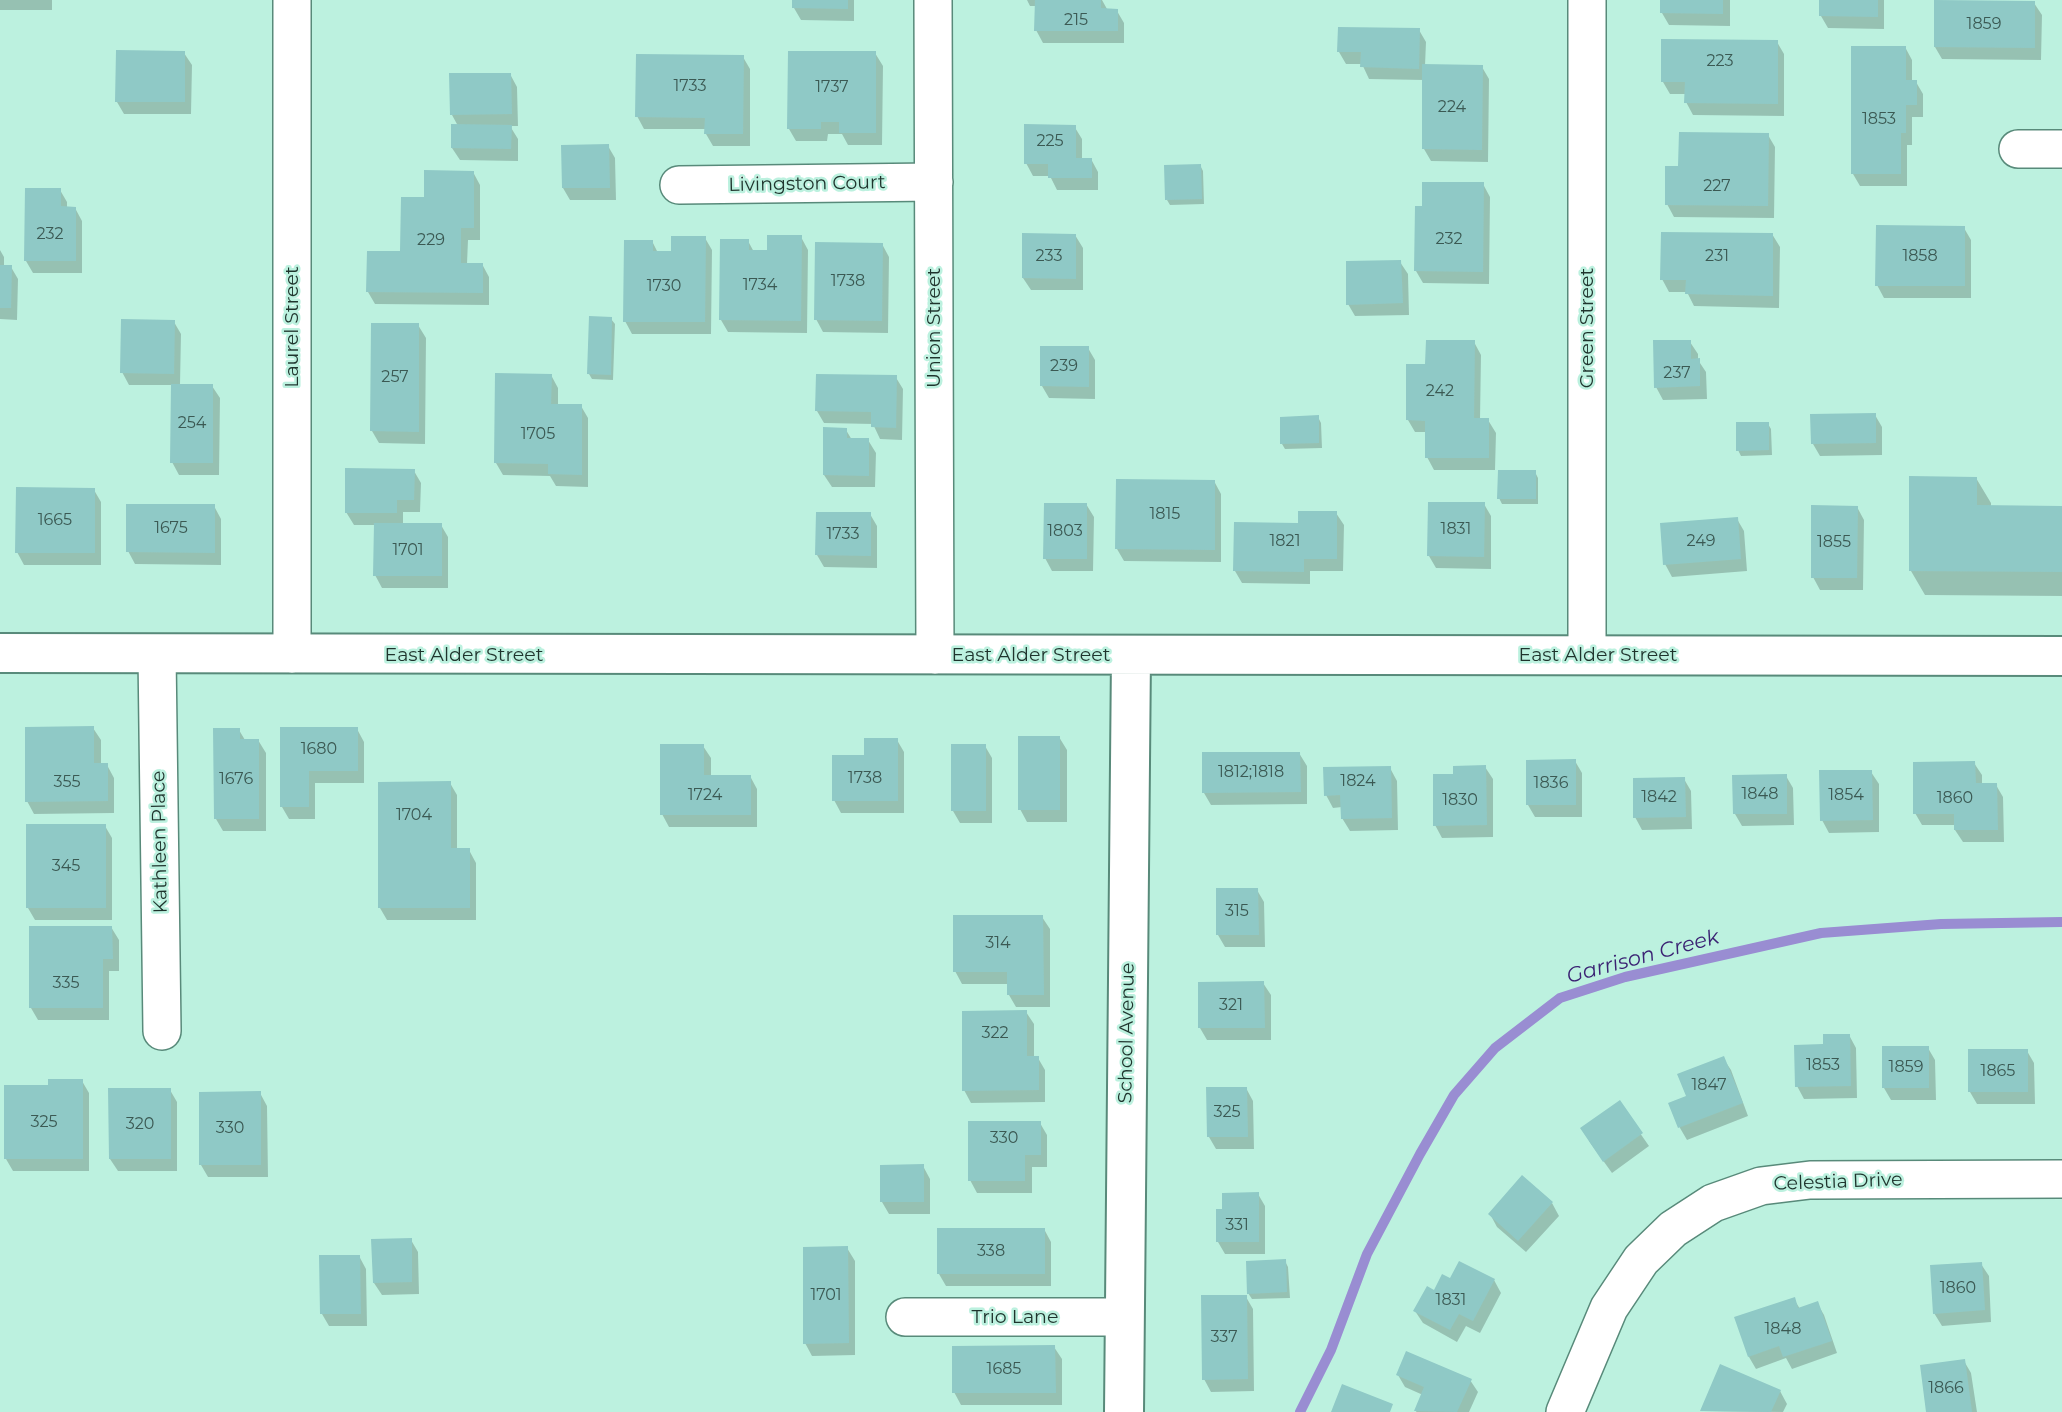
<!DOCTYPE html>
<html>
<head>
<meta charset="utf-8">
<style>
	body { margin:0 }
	canvas { display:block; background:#bcf1df }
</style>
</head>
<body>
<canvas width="2062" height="1412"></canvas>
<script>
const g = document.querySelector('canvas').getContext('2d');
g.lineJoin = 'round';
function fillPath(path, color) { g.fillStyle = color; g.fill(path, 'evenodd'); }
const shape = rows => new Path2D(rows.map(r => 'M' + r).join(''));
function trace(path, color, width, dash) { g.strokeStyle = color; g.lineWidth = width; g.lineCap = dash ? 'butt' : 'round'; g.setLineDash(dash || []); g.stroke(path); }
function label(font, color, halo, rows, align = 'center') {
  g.font = font + ' Montserrat,sans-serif'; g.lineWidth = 5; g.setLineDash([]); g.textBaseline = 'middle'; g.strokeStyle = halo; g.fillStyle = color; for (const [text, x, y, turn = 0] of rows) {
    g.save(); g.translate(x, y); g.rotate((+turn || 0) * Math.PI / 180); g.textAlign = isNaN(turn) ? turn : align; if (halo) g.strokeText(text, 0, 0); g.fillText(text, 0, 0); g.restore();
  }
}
fillPath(shape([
	[0,0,52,0,52,10,0,10],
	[794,0,854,0,854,21,801,20,794,8],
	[1027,0,1102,0,1107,9,1117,11,1124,23,1124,43,1043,43,1036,30,1036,6,1030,6],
	[1662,0,1730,0,1730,26,1669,25,1662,13],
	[1821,0,1884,0,1884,29,1828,28,1821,16],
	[2034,3,2042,15,2041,60,1942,59,1935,47],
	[1419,30,1426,42,1425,66,1482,67,1489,79,1488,162,1431,161,1424,149,1424,80,1369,79,1362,64,1346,64,1339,52],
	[1777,42,1784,54,1784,116,1693,115,1686,102,1686,94,1670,94,1663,82],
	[1905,47,1912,60,1912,82,1916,82,1923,94,1923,117,1912,117,1912,145,1907,145,1907,186,1860,186,1853,174],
	[184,53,192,65,191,114,124,114,117,102],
	[875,53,883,66,882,145,848,145,842,134,828,134,827,141,796,141,789,129],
	[743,57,750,69,750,146,713,146,706,134,706,129,644,129,637,116],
	[510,74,517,87,518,126,510,126,518,139,518,161,460,160,452,148,458,126,452,115],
	[1074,126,1082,139,1082,159,1091,159,1098,172,1098,190,1057,190,1050,176,1033,176,1026,163],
	[1768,135,1775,147,1774,218,1674,217,1667,204,1680,168],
	[608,146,615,158,616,200,570,200,563,188],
	[1200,165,1203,171,1204,204,1170,205,1167,200],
	[473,172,480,185,480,240,468,240,467,264,482,264,489,277,489,305,375,304,368,292,401,253,426,199],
	[1483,184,1490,197,1489,284,1423,283,1416,271,1424,208],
	[60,190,67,202,67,208,75,208,82,221,82,273,33,273,26,261],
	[1964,228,1971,240,1971,298,1884,298,1877,285],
	[1772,234,1780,247,1779,308,1694,306,1687,292,1669,292,1662,279],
	[1075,235,1083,248,1083,290,1031,290,1023,278],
	[801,237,808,250,807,333,728,332,721,320,748,241,754,252,769,252],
	[705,238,712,250,711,334,632,334,625,321,652,241,658,253,673,253],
	[882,244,889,257,888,333,823,332,816,319],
	[0,250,4,257,4,267,11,267,18,279,17,320,0,319],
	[1400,262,1408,274,1409,315,1355,316,1348,304],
	[611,319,615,324,613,380,592,379,589,374],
	[174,322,181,334,180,385,212,386,220,398,219,475,179,475,172,462,172,385,129,385,122,372],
	[418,325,426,338,425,444,379,443,372,431],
	[1474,342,1481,355,1480,420,1488,420,1496,433,1495,470,1434,470,1427,457,1427,432,1415,432,1408,420,1427,366],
	[1690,342,1698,354,1698,360,1706,372,1707,399,1663,400,1656,387],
	[1042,348,1088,348,1095,360,1095,399,1049,398,1042,386],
	[551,375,558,388,558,405,581,406,588,418,588,487,556,486,550,476,503,475,496,463],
	[895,376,903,389,902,440,880,439,873,424,824,423,817,411],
	[1875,415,1882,427,1882,455,1820,456,1813,444],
	[1318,417,1321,423,1322,448,1285,449,1282,444],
	[1768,424,1771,429,1772,455,1741,456,1738,450],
	[846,430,852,440,868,440,876,453,875,487,832,487,824,475],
	[414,471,421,483,420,512,403,512,403,525,441,525,448,537,448,588,382,588,375,575,376,525,354,525,346,512],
	[1535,472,1538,478,1538,504,1502,504,1499,498],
	[1976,478,1991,503,1991,507,2062,508,2062,596,1925,595,1911,571],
	[1214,481,1221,494,1221,562,1124,561,1117,549],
	[94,490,101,502,101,565,24,565,17,552],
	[1086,504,1094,517,1093,571,1052,571,1045,558],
	[1484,504,1491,516,1491,569,1436,568,1429,556],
	[214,506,221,519,221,565,135,564,128,551],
	[1857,507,1864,520,1863,590,1820,590,1813,577],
	[1336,513,1344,525,1343,571,1310,571,1310,584,1242,583,1235,571,1300,524],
	[870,514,877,526,877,568,824,567,817,555],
	[1737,519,1744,531,1747,571,1672,577,1665,564],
	[93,728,101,740,101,765,107,765,114,778,114,813,34,814,27,801],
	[282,729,357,729,364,742,364,783,315,783,315,819,289,819,282,807],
	[239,730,245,740,258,740,266,753,266,831,223,831,216,819],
	[1059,737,1067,750,1067,822,1027,822,1020,809],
	[897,740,904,752,904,813,841,813,834,800,866,757],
	[703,746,711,758,711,777,750,776,757,789,757,827,669,827,662,814],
	[985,746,992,758,992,823,960,823,953,811],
	[1299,753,1307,766,1307,804,1211,805,1204,793,1203,754],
	[1575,761,1582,773,1582,817,1535,817,1528,805],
	[1974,763,1982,775,1982,785,1996,785,2003,797,2004,842,1963,842,1955,830,1955,825,1922,825,1915,813],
	[1485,767,1493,779,1493,837,1442,838,1435,825,1455,776],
	[1390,768,1397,781,1398,830,1350,831,1342,818,1342,807,1333,808,1326,795],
	[1871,772,1879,784,1879,832,1829,833,1822,820],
	[1786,776,1793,788,1794,825,1742,826,1735,814],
	[1684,779,1691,791,1692,829,1642,830,1635,817],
	[380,783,450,783,457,795,457,850,469,850,476,863,476,920,387,920,380,908],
	[28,826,105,826,112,838,112,920,35,920,28,908],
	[1257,890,1264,902,1265,947,1225,947,1218,935],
	[1042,917,1050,929,1050,1007,1016,1007,1009,995,1009,984,962,984,955,971],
	[111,927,119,940,119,971,109,971,109,1020,38,1020,31,1008],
	[1263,983,1271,995,1271,1040,1207,1040,1200,1028],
	[1026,1012,1034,1024,1034,1058,1038,1058,1045,1070,1045,1102,971,1103,964,1090],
	[1849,1035,1856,1048,1857,1098,1804,1099,1797,1086,1825,1046],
	[1928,1048,1935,1060,1936,1100,1891,1100,1884,1088],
	[1970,1051,2027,1051,2034,1063,2035,1104,1977,1104,1970,1092],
	[1723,1058,1731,1070,1748,1116,1687,1140,1680,1128,1671,1104,1688,1097],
	[82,1081,89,1093,89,1171,13,1171,6,1159,49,1087],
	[1246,1088,1253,1101,1254,1149,1216,1149,1209,1137],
	[170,1090,177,1102,177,1171,118,1171,110,1159],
	[260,1093,267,1106,268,1177,208,1177,201,1165],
	[1619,1103,1649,1146,1612,1173,1589,1141],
	[1040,1123,1047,1135,1047,1167,1032,1167,1032,1193,977,1193,970,1180],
	[923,1166,930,1179,930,1214,889,1214,882,1202],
	[1258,1194,1265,1206,1265,1254,1225,1254,1218,1242,1224,1210],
	[1552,1203,1559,1216,1526,1252,1497,1227,1490,1214],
	[1044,1229,1051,1242,1051,1286,946,1286,939,1274],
	[411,1240,418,1252,419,1294,382,1295,374,1283],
	[847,1248,855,1261,855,1355,812,1356,805,1343],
	[359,1256,366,1269,367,1326,329,1326,322,1314],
	[1285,1261,1288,1267,1290,1298,1252,1299,1248,1293],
	[1981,1264,1989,1276,1991,1322,1942,1326,1934,1313],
	[1494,1280,1501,1293,1480,1333,1466,1326,1457,1342,1423,1323,1415,1311,1434,1293,1451,1281],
	[1246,1297,1253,1309,1254,1391,1211,1392,1204,1379],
	[1794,1299,1800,1309,1817,1303,1824,1315,1837,1353,1792,1369,1786,1358,1756,1369,1749,1357,1736,1318],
	[1054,1347,1062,1359,1062,1405,961,1405,954,1392],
	[1964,1361,1971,1373,1977,1412,1928,1412],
	[1398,1375,1470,1380,1478,1392,1469,1412,1416,1412,1423,1395,1405,1387],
	[1780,1391,1787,1404,1783,1412,1702,1411]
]), '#0003');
trace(shape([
	[1300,1412,1331,1350,1367,1254,1420,1154,1454,1095,1495,1048,1560,998,1625,977,1821,933,1941,924,2062,922]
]), '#998dd2', 10);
fillPath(shape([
	[792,0,848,0,848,9,792,8],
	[1035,0,1101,0,1101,8,1118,9,1118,31,1034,31],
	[1660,0,1723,0,1723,14,1660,13],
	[1819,0,1878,0,1878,17,1819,16],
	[1934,0,2035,1,2035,48,1934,47],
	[1338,27,1420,28,1419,69,1360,67,1361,52,1337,52],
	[1661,39,1778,40,1778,104,1684,103,1685,82,1661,82],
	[1851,46,1906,46,1906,80,1917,80,1917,105,1906,105,1906,133,1901,133,1901,174,1851,174],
	[116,50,185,51,185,102,115,102],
	[788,51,876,51,876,133,839,133,839,122,821,122,821,129,787,129],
	[636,54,744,55,743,134,704,134,705,118,635,117],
	[1422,64,1483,65,1482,150,1422,149],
	[449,73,511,73,512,114,450,115],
	[451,124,512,125,511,149,451,148],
	[1024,124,1076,125,1076,158,1092,158,1092,178,1048,178,1048,164,1024,164],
	[1679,132,1769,133,1768,206,1665,205,1665,166,1678,166],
	[609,144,610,188,562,188,561,145],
	[1201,164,1202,199,1165,200,1164,165],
	[424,170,474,171,474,228,461,228,461,263,483,263,483,293,366,292,367,251,400,251,401,197,424,197],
	[1422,182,1484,182,1483,272,1414,271,1415,206,1422,206],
	[25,188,61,188,61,206,76,207,76,261,24,261],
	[1876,225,1965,226,1965,286,1875,286],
	[1661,232,1773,233,1773,296,1685,294,1686,280,1660,280],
	[1022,233,1076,234,1076,279,1022,278],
	[767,235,802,235,801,321,719,320,720,239,749,239,749,250,767,250],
	[671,236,706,236,705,322,623,322,624,240,653,240,653,251,671,251],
	[815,242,883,243,882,321,814,320],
	[1401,260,1403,303,1346,305,1346,261],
	[0,265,12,265,11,308,0,308],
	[589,316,612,317,611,375,587,374],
	[121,319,175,320,174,374,120,373],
	[371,323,419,323,419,432,370,431],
	[1426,340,1475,340,1474,418,1489,418,1489,458,1425,458,1425,421,1406,420,1406,364,1425,364],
	[1653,340,1691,340,1691,359,1700,358,1700,386,1654,388],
	[1040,346,1089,346,1089,387,1040,386],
	[495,373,552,374,551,404,582,404,582,475,548,474,548,464,494,463],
	[816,374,897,375,896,428,871,427,871,412,815,411],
	[171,384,213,384,213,463,170,463],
	[1876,413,1876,443,1811,444,1810,414],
	[1319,415,1319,443,1280,444,1280,417],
	[1736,422,1769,422,1769,450,1736,451],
	[823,427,847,428,847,438,869,438,869,476,823,475],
	[345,468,415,469,414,500,397,500,397,513,345,513],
	[1498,470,1536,470,1536,499,1497,499],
	[1909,476,1977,477,1977,505,2062,506,2062,572,1909,571],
	[1116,479,1215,480,1215,550,1115,549],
	[16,487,95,488,95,553,15,553],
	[1428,502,1485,502,1484,557,1427,556],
	[1044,503,1087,503,1087,559,1043,559],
	[126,504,215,504,215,553,126,552],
	[1811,505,1858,506,1857,578,1811,578],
	[1298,511,1337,511,1337,559,1304,559,1304,572,1233,571,1234,522,1298,523],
	[816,512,871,512,871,556,815,555],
	[1738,517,1741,559,1663,565,1660,523],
	[374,523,442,523,442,576,373,576],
	[94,726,94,763,108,763,108,801,25,802,25,727],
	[280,727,358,727,358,771,309,771,309,807,280,807],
	[213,728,240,728,240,739,259,739,259,819,214,819],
	[1018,736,1060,736,1060,810,1018,810],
	[864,738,898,738,898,801,832,801,832,755,864,755],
	[660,744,704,744,704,775,751,775,751,815,660,815],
	[951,744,986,744,986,811,951,811],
	[1202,752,1300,752,1301,792,1202,793],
	[1576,759,1576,805,1526,805,1526,760],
	[1975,761,1976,783,1997,783,1998,830,1954,830,1954,814,1913,814,1913,762],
	[1486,765,1487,825,1433,826,1433,774,1453,774,1453,766],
	[1391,766,1392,818,1341,819,1340,795,1324,796,1323,767],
	[1819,770,1872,770,1873,820,1820,821],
	[1787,774,1787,814,1733,814,1732,775],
	[1685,777,1686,817,1633,818,1633,778],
	[451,781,451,848,470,848,470,908,378,908,378,782],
	[26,824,106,824,106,908,26,908],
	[1216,888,1258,888,1259,935,1216,935],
	[953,915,1043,915,1044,995,1007,995,1007,972,953,972],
	[29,926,112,926,113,959,103,959,103,1008,29,1008],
	[1264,981,1265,1028,1198,1028,1198,982],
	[1027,1010,1027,1056,1039,1056,1039,1090,962,1091,962,1011],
	[1823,1034,1850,1034,1851,1086,1795,1087,1794,1045,1823,1044],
	[1882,1046,1929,1046,1929,1088,1882,1088],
	[1968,1049,2028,1049,2028,1092,1968,1092],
	[1724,1056,1743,1103,1678,1128,1668,1103,1686,1096,1677,1074],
	[48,1079,83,1079,83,1159,4,1159,4,1085,48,1085],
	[1206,1087,1247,1087,1248,1137,1207,1137],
	[108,1088,171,1088,171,1159,109,1159],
	[261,1091,261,1165,199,1165,199,1092],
	[1620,1100,1643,1133,1603,1162,1580,1128],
	[968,1121,1041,1121,1041,1155,1025,1155,1025,1181,968,1181],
	[924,1164,924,1202,880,1202,880,1165],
	[1522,1175,1553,1202,1518,1241,1488,1214],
	[1259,1192,1259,1242,1216,1242,1216,1209,1222,1209,1222,1193],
	[937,1228,1045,1228,1045,1274,937,1274],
	[412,1238,412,1282,373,1283,371,1239],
	[848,1246,849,1343,803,1344,803,1247],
	[319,1255,360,1255,361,1314,320,1314],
	[1286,1259,1287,1292,1247,1294,1246,1261],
	[1459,1261,1495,1279,1473,1321,1459,1314,1450,1330,1413,1311,1427,1286,1434,1290,1442,1274,1450,1278],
	[1982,1262,1985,1310,1933,1314,1930,1265],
	[1201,1295,1247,1295,1248,1379,1202,1380],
	[1795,1297,1798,1308,1818,1301,1832,1341,1783,1357,1779,1346,1748,1357,1734,1317],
	[1055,1345,1056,1393,952,1393,952,1346],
	[1406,1351,1472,1379,1457,1412,1414,1411,1424,1387,1396,1375],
	[1965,1359,1972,1412,1926,1412,1920,1365],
	[1720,1364,1781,1390,1771,1412,1700,1411],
	[1342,1384,1393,1404,1390,1412,1331,1412]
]), '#8fc9c6');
const minor = shape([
	[933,0,935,655],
	[1587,0,1587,655],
	[2018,149,2062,149],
	[679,185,934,182],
	[157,654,162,1031],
	[292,654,292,0],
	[905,1317,1124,1317],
	[1565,1412,1609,1308,1641,1260,1673,1229,1713,1203,1761,1186,1810,1180,2062,1179]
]);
const secondary = shape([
	[0,653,2062,656],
	[1124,1412,1131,655]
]);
trace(minor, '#588a7a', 40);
trace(secondary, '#588a7a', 42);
trace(minor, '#fff', 37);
trace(secondary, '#fff', 38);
label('16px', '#3b5953', null, [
	["215",1076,20],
	["1859",1984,24],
	["223",1720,61],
	["1733",690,86],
	["1737",832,87],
	["224",1452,107],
	["1853",1879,119],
	["225",1050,141],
	["227",1717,186],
	["232",50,234],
	["232",1449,239],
	["229",431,240],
	["233",1049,256],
	["231",1717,256],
	["1858",1920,256],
	["1738",848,281],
	["1734",760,285],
	["1730",664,286],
	["239",1064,366],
	["237",1677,373],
	["257",395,377],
	["242",1440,391],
	["254",192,423],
	["1705",538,434],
	["1815",1165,514],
	["1665",55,520],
	["1675",171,528],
	["1831",1456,529],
	["1803",1065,531],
	["1733",843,534],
	["1821",1285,541],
	["249",1701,541],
	["1855",1834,542],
	["1701",408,550],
	["1680",319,749],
	["1812;1818",1251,772],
	["1738",865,778],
	["1676",236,779],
	["1824",1358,781],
	["355",67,782],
	["1836",1551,783],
	["1848",1760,794],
	["1724",705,795],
	["1854",1846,795],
	["1842",1659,797],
	["1860",1955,798],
	["1830",1460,800],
	["1704",414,815],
	["345",66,866],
	["315",1237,911],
	["314",998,943],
	["335",66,983],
	["321",1231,1005],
	["322",995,1033],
	["1853",1823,1065],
	["1859",1906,1067],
	["1865",1998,1071],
	["1847",1709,1085],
	["325",1227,1112],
	["325",44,1122],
	["320",140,1124],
	["330",230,1128],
	["330",1004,1138],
	["331",1237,1225],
	["338",991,1251],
	["1860",1958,1288],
	["1701",826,1295],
	["1831",1451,1300],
	["1848",1783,1329],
	["337",1224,1337],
	["1685",1004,1369],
	["1866",1946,1388]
]);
label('19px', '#1f342d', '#bcf1df', [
	["Livingston Court",807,184,-1],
	["Laurel Street",292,327,-90],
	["Union Street",934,328,-90],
	["Green Street",1587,328,-90],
	["East Alder Street",464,655],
	["East Alder Street",1031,655],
	["East Alder Street",1598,655],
	["Kathleen Place",160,842,-91],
	["School Avenue",1127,1033,-89],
	["Celestia Drive",1838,1182,-2],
	["Trio Lane",1015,1317]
]);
label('italic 21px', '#3b2273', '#bcf1df', [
	["Garrison Creek",1643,957,-15]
]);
</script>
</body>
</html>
